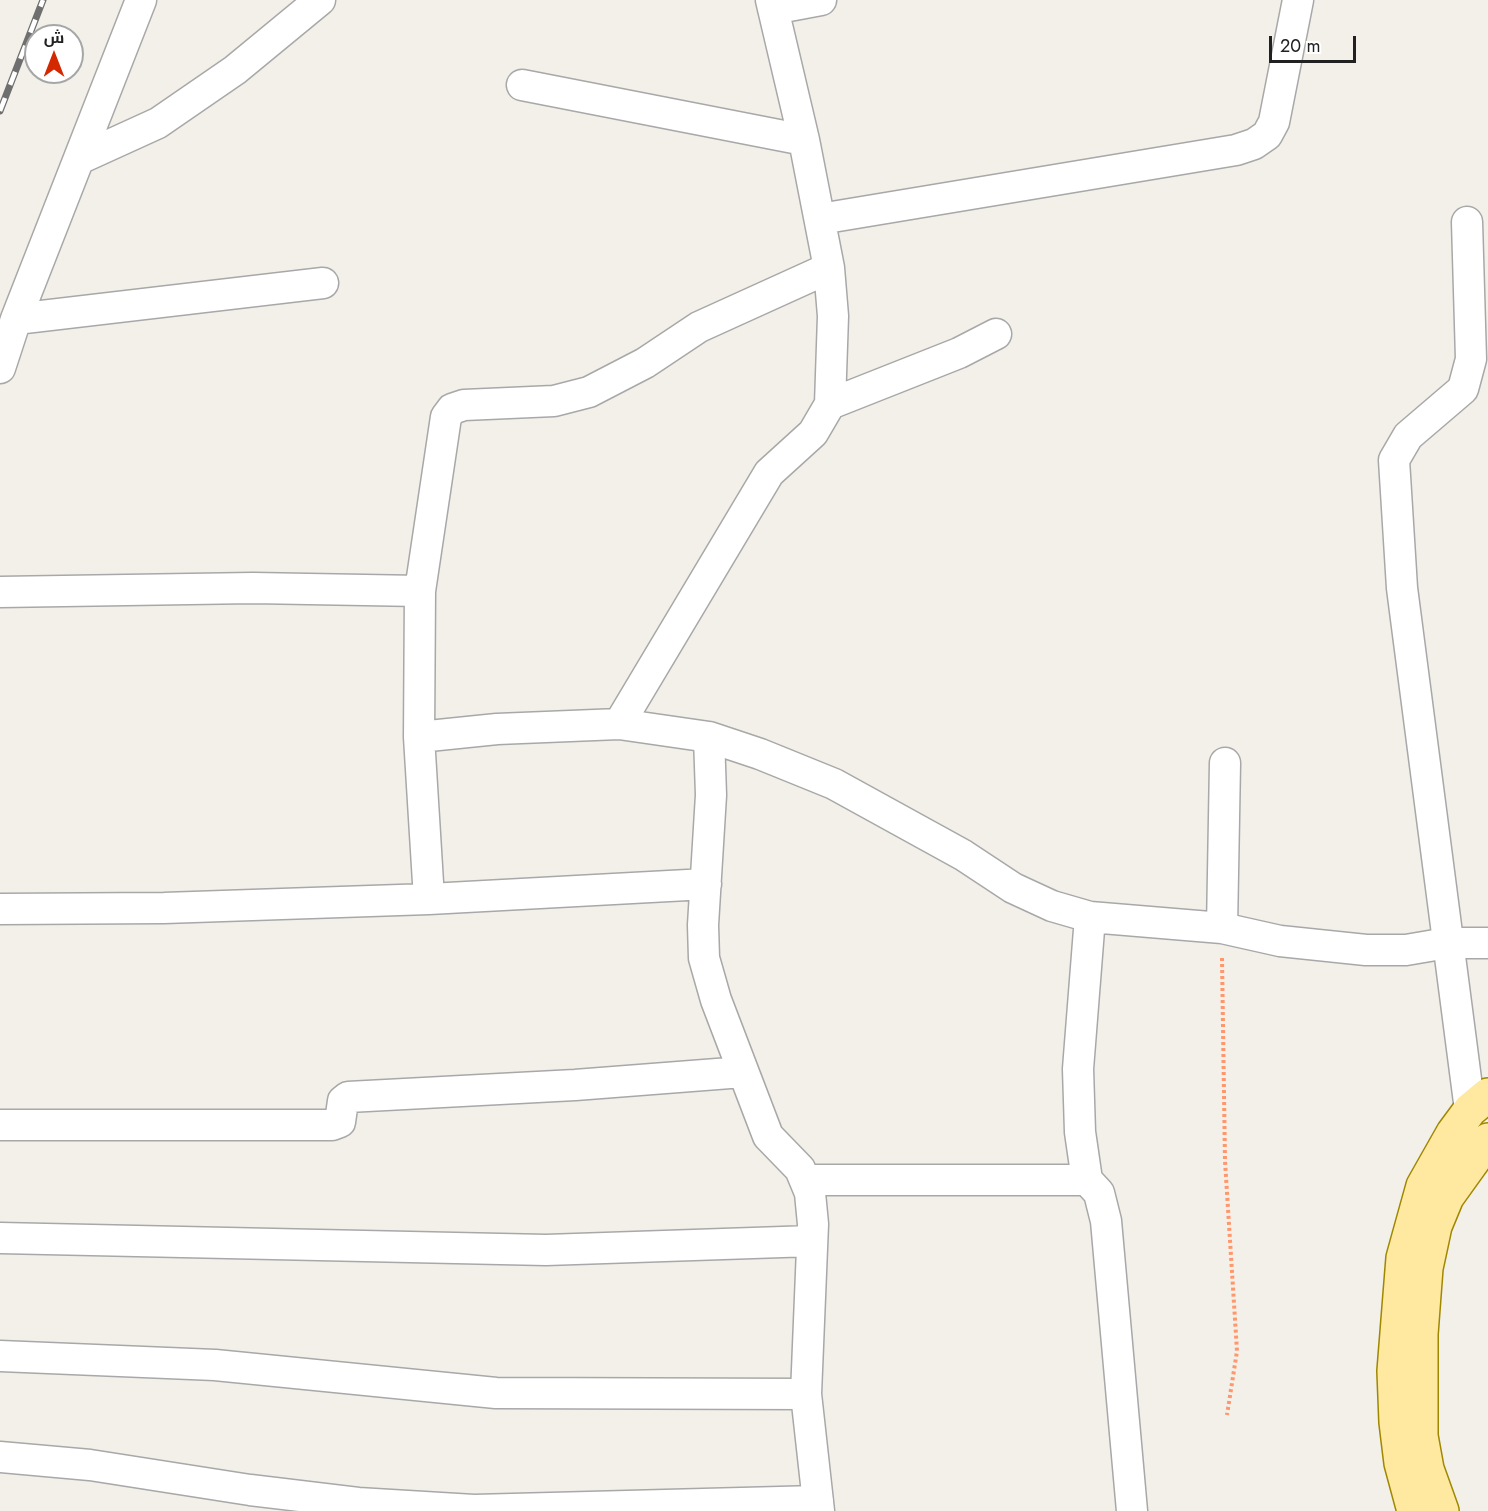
<!DOCTYPE html>
<html>
<head>
<meta charset="utf-8">
<style>
	body { margin:0 }
	#map { position:relative; width:1488px; height:1511px; overflow:hidden; background:#f2f0e8; font-family:Jost,Cairo,sans-serif }
	canvas { display:block }
	.north { position:absolute; left:24px; top:24px; width:60px; height:60px; box-sizing:border-box; background:#fff; border:2px solid #a6a6a6; border-radius:50%; rotate:0deg; font-size:16px; font-weight:700; line-height:24px; text-align:center; color:#212121 }
	.north::after { content:''; display:block; margin:auto; width:21px; height:27px; background:#d32800; clip-path:polygon(50% 0,100% 100%,50% 72%,0 100%) }
	.scale { position:absolute; left:1269px; top:36px; width:87px; height:27px; box-sizing:border-box; border:3px solid #212121; border-top:0; padding-left:8px; font-size:18px; line-height:21px; white-space:nowrap; color:#212121; -webkit-text-stroke:4px #fff; paint-order:stroke }
</style>
</head>
<body>
<div id="map">
<canvas width="1488" height="1511"></canvas>
<div class="north">ش</div>
<div class="scale">20 m</div>
</div>
<script>
const g = document.querySelector('canvas').getContext('2d');
g.lineJoin = 'round';
const shape = rows => new Path2D(rows.map(r => 'M' + r).join(''));
function trace(path, color, width, dash) { g.strokeStyle = color; g.lineWidth = width; g.lineCap = dash ? 'butt' : 'round'; g.setLineDash(dash || []); g.stroke(path); }
const minor = shape([
	[773,9,821,0],
	[522,85,804,140],
	[79,159,158,123,235,70,320,0],
	[820,219,1236,150,1254,144,1267,135,1274,122,1298,0],
	[1467,222,1471,359,1463,389,1408,436,1394,460,1402,588,1470,1110],
	[16,319,323,283],
	[0,368,16,319,141,0],
	[830,404,959,353,996,334],
	[0,592,253,588,420,591],
	[619,724,769,473,813,433,830,404,833,316,829,268,804,140,771,0],
	[419,737,497,729,619,724,709,737,760,754,834,784,963,855,1013,888,1052,906,1090,917,1222,928,1280,941,1366,950,1406,950,1447,943,1488,943],
	[709,737,711,795,703,925,704,958,716,1000,768,1136,800,1169,810,1193,813,1224,806,1394,819,1511],
	[429,899,419,737,420,591,446,417,452,409,464,405,554,401,589,392,645,363,699,327,829,268],
	[0,909,164,908,429,899,706,884],
	[1090,917,1078,1069,1080,1132,1087,1180,1099,1193,1106,1221,1132,1511],
	[1222,928,1225,763],
	[0,1125,332,1125,340,1122,343,1101,348,1097,575,1085,743,1072],
	[807,1180,1087,1180],
	[0,1238,546,1250,812,1241],
	[0,1356,215,1365,496,1393,806,1394],
	[0,1457,90,1465,250,1490,358,1503,474,1510,818,1501]
]);
const primary = shape([
	[1414,1511,1401,1463,1396,1422,1394,1371,1403,1258,1423,1186,1453,1133,1470,1110,1488,1095],
	[1442,1511,1427,1469,1421,1436,1421,1334,1426,1268,1435,1226,1447,1197,1488,1140]
]);
trace(minor, '#a8a8a8', 33);
trace(primary, '#9f8800', 36);
trace(shape([
	[1222,958,1225,1161,1237,1351,1227,1415]
]), '#ff966c', 4, [3, 3]);
trace(minor, '#fff', 30);
trace(primary, '#ffe8a0', 33);
const rail = shape([
	[0,111,43,0]
]);
trace(rail, '#6f6f6f', 7);
trace(rail, '#fff', 4.5, [14]);
</script>
</body>
</html>
